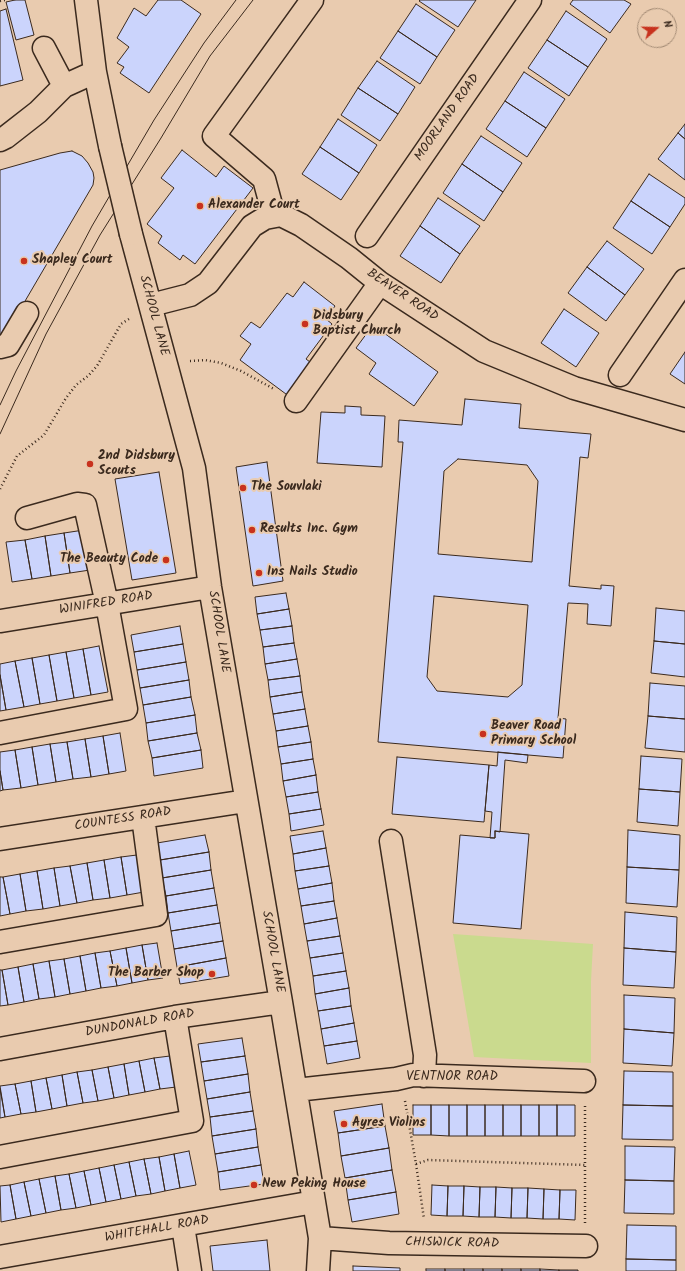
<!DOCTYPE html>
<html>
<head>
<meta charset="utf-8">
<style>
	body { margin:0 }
	#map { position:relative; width:685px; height:1271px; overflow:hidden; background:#e9cbaf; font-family:Kalam,sans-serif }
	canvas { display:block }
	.north { position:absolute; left:637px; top:8px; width:40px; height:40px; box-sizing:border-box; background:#e9cbaf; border:1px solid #a38b75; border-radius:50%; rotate:70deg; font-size:11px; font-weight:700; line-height:16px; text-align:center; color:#3b2a1e }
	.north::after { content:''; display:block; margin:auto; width:14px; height:18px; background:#c8321e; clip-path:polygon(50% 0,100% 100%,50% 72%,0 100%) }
</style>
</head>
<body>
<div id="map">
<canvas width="685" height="1271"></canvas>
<div class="north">N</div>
</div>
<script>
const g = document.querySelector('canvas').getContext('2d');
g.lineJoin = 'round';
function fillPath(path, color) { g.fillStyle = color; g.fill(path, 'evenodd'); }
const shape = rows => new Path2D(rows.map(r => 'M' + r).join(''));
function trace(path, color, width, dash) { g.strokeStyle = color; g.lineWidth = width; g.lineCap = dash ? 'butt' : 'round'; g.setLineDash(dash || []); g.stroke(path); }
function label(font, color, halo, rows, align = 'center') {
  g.font = font + ' Kalam,sans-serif'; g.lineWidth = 4; g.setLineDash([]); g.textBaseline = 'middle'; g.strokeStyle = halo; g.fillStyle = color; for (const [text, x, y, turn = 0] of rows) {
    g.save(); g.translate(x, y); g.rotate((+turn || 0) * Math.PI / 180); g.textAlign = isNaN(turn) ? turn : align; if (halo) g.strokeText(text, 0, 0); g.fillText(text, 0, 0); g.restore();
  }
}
fillPath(shape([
	[453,934,593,944,591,981,591,1063,474,1057]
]), '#cada8e');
const building = shape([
	[15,0,25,0,34,35,16,40,6,2,15,0],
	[158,0,181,0,201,14,149,93,120,73,124,67,117,63,129,47,117,38,134,8,146,16,158,0],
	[420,0,476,0,458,27,419,1,420,0],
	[573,0,624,0,631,4,610,33,570,4,573,0],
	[416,4,455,30,437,57,398,31,416,4],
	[6,9,23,80,0,86,0,11,6,9],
	[566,11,607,39,588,67,547,40,566,11],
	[398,31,437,57,420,84,380,58,398,31],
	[547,40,588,67,569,96,528,68,547,40],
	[377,61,415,87,398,114,358,88,377,61],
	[524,72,565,99,546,128,505,101,524,72],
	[358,88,398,114,380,141,341,115,358,88],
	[505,101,546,128,527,157,486,129,505,101],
	[338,119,377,145,359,173,320,147,338,119],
	[685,124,685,139,678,133,685,124],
	[678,133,685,139,685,180,658,159,678,133],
	[481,136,522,163,503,192,462,164,481,136],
	[320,147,359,173,341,200,302,174,320,147],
	[182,150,216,177,224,166,253,188,195,264,183,255,180,260,158,243,162,236,147,224,174,188,161,178,182,150],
	[72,151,82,156,88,163,93,172,94,178,93,185,4,337,0,339,0,170,60,153,72,151],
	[462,164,503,192,484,221,443,193,462,164],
	[649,174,685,198,685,204,670,227,631,201,649,174],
	[438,198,480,226,460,254,420,226,438,198],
	[631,201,670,227,652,254,613,228,631,201],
	[420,226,460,254,441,283,400,256,420,226],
	[607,241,644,269,625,295,587,267,607,241],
	[587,267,625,295,606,321,568,293,587,267],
	[304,282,335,306,326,319,332,324,306,359,314,365,290,397,240,360,251,344,240,336,251,322,260,328,287,293,293,297,304,282],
	[564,309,599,333,576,367,541,343,564,309],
	[373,325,438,372,414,406,369,374,376,363,356,348,373,325],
	[685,352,685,384,670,374,685,352],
	[465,399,521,404,519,428,591,434,588,458,580,457,569,586,601,589,601,585,614,586,611,626,587,624,588,604,568,603,558,718,566,719,563,758,378,742,403,442,398,442,399,420,462,425,465,399],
	[458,459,527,465,538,481,532,562,438,554,444,471,458,459],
	[434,596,528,605,522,685,508,697,437,691,427,677,434,596],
	[345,406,361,407,361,415,385,416,382,467,317,463,321,412,345,413,345,406],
	[267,462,283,581,253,586,236,467,267,462],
	[159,472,176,573,132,580,115,479,159,472],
	[84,530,90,570,70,573,64,533,84,530],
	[64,533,70,573,51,576,45,536,64,533],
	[45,536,51,576,32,579,25,540,45,536],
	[25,540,32,579,12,582,6,542,25,540],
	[286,593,289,609,257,614,255,597,286,593],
	[656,608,685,611,685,644,654,641,656,608],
	[289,609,292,626,260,630,257,614,289,609],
	[180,626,183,644,134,652,131,635,180,626],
	[292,626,294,643,263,647,260,630,292,626],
	[654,641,685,644,685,677,651,673,654,641],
	[294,643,297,659,265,664,263,647,294,643],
	[183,644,186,662,137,670,134,652,183,644],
	[99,646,108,692,91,695,83,649,99,646],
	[83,649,91,695,74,698,66,652,83,649],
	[66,652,74,698,57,701,49,655,66,652],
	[49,655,57,701,40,704,32,658,49,655],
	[32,658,40,704,24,707,15,661,32,658],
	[297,659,300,676,268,680,265,664,297,659],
	[15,661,24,707,6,710,0,675,0,664,15,661],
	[186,662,189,680,140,688,137,670,186,662],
	[0,675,6,710,0,711,0,675],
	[300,676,302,692,270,697,268,680,300,676],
	[189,680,191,697,143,705,140,688,189,680],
	[650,683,685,686,685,719,648,716,650,683],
	[302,692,305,709,273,714,270,697,302,692],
	[191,697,195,715,146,723,143,705,191,697],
	[305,709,308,726,276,731,273,714,305,709],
	[195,715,197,733,148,741,146,723,195,715],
	[648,716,685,719,685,752,645,748,648,716],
	[308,726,311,742,278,747,276,731,308,726],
	[120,733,126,771,109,774,103,736,120,733],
	[197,733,201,750,152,758,148,741,197,733],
	[103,736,109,774,91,777,85,739,103,736],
	[85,739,91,777,73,779,67,742,85,739],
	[67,742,73,779,56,782,50,744,67,742],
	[311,742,313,759,281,764,278,747,311,742],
	[50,744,56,782,38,785,32,747,50,744],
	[32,747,38,785,21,788,15,750,32,747],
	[15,750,21,788,3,790,0,771,0,752,15,750],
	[201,750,203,768,154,776,152,758,201,750],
	[498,752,528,755,527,763,505,760,500,832,495,831,495,838,490,838,492,812,485,811,489,765,497,766,498,752],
	[641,756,682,759,680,792,639,789,641,756],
	[397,757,489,765,484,822,392,814,397,757],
	[313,759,316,775,283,781,281,764,313,759],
	[0,771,3,790,0,791,0,771],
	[316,775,318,792,286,797,283,781,316,775],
	[639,789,680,792,678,826,637,822,639,789],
	[318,792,321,809,289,814,286,797,318,792],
	[321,809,324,825,291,831,289,814,321,809],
	[628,830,680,835,679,870,627,867,628,830],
	[323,831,326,848,293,854,290,836,323,831],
	[495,831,529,834,521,929,453,923,460,835,495,838,495,831],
	[205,835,209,852,160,860,157,843,205,835],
	[326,848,329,866,295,871,293,854,326,848],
	[209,852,211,870,162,878,160,860,209,852],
	[137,855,144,892,127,895,121,857,137,855],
	[121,857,127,895,110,898,104,860,121,857],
	[104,860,110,898,93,900,87,863,104,860],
	[87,863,93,900,77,903,70,866,87,863],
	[70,866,77,903,60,906,54,868,70,866],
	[329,866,332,883,298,889,295,871,329,866],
	[627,867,679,870,677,907,626,903,627,867],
	[54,868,60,906,43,909,37,871,54,868],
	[211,870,214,888,166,896,162,878,211,870],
	[37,871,43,909,26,911,20,874,37,871],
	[20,874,26,911,10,914,3,877,20,874],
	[0,877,3,877,10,914,0,916,0,877],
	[332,883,334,901,301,906,298,889,332,883],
	[214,888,217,905,168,913,166,896,214,888],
	[334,901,337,918,304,924,301,906,334,901],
	[217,905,220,923,171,931,168,913,217,905],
	[625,912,677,917,676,952,624,948,625,912],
	[337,918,340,936,307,941,304,924,337,918],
	[220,923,223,941,174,949,171,931,220,923],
	[340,936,343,953,310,958,307,941,340,936],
	[223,941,226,958,177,967,174,949,223,941],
	[157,943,163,978,148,980,142,945,157,943],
	[142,945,148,980,132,983,126,948,142,945],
	[126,948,132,983,117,986,110,951,126,948],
	[624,948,676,952,674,988,623,985,624,948],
	[110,951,117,986,101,988,95,953,110,951],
	[95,953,101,988,86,991,80,956,95,953],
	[343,953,346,971,313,976,310,958,343,953],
	[80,956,86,991,70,994,64,959,80,956],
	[226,958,229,976,180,984,177,967,226,958],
	[64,959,70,994,55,997,49,961,64,959],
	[49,961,55,997,39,999,33,964,49,961],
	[33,964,39,999,24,1002,18,967,33,964],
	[18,967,24,1002,8,1005,2,970,18,967],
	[0,970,2,970,8,1005,0,1006,0,970],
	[346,971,349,988,315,994,313,976,346,971],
	[349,988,351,1006,318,1011,315,994,349,988],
	[624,995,675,998,674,1033,624,1029,624,995],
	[351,1006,354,1023,321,1029,318,1011,351,1006],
	[354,1023,357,1041,324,1046,321,1029,354,1023],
	[624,1029,674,1033,672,1066,623,1063,624,1029],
	[242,1038,245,1056,201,1062,198,1044,242,1038],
	[357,1041,360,1058,327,1064,324,1046,357,1041],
	[170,1056,176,1087,160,1089,154,1058,170,1056],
	[245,1056,248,1074,204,1081,201,1062,245,1056],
	[154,1058,160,1089,145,1092,139,1061,154,1058],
	[139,1061,145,1092,129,1095,124,1064,139,1061],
	[124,1064,129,1095,114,1098,108,1067,124,1064],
	[108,1067,114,1098,98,1101,92,1070,108,1067],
	[92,1070,98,1101,83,1103,77,1072,92,1070],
	[624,1071,673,1072,673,1106,623,1105,624,1071],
	[77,1072,83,1103,67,1106,62,1075,77,1072],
	[248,1074,250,1092,207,1099,204,1081,248,1074],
	[62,1075,67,1106,52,1109,46,1078,62,1075],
	[46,1078,52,1109,36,1112,31,1081,46,1078],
	[31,1081,36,1112,21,1114,15,1084,31,1081],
	[15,1084,21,1114,5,1117,0,1086,15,1084],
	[0,1089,5,1117,0,1118,0,1089],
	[250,1092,253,1111,210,1117,207,1099,250,1092],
	[382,1104,385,1126,338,1133,334,1111,382,1104],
	[413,1105,431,1105,431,1135,413,1135,413,1105],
	[431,1105,449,1105,449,1136,431,1135,431,1105],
	[449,1105,467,1105,467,1136,449,1136,449,1105],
	[467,1105,485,1105,485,1136,467,1136,467,1105],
	[485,1105,503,1105,503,1136,485,1136,485,1105],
	[503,1105,521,1105,521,1136,503,1136,503,1105],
	[521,1105,539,1105,539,1136,521,1136,521,1105],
	[539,1105,557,1105,557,1136,539,1136,539,1105],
	[557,1105,575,1105,575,1136,557,1136,557,1105],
	[623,1105,673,1106,673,1140,622,1139,623,1105],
	[253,1111,256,1129,212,1136,210,1117,253,1111],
	[385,1126,389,1148,341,1156,338,1133,385,1126],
	[256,1129,258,1147,215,1154,212,1136,256,1129],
	[625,1146,675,1147,674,1181,625,1180,625,1146],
	[258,1147,261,1165,218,1172,215,1154,258,1147],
	[389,1148,392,1170,345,1178,341,1156,389,1148],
	[189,1151,196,1185,180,1188,174,1154,189,1151],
	[174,1154,180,1188,165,1191,159,1157,174,1154],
	[159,1157,165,1191,151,1194,144,1159,159,1157],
	[144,1159,151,1194,136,1196,129,1162,144,1159],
	[129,1162,136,1196,121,1199,114,1165,129,1162],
	[114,1165,121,1199,106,1202,99,1168,114,1165],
	[261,1165,264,1184,220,1190,218,1172,261,1165],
	[99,1168,106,1202,91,1205,84,1171,99,1168],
	[392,1170,396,1192,348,1200,345,1178,392,1170],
	[84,1171,91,1205,76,1208,69,1174,84,1171],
	[69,1174,76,1208,61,1210,55,1176,69,1174],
	[55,1176,61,1210,46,1213,39,1179,55,1176],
	[39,1179,46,1213,31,1216,24,1182,39,1179],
	[625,1180,674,1181,674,1214,624,1213,625,1180],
	[24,1182,31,1216,16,1219,10,1185,24,1182],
	[10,1185,16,1219,1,1222,0,1186,10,1185],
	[432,1185,448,1186,447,1216,431,1215,432,1185],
	[448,1186,464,1186,463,1216,447,1216,448,1186],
	[464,1186,480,1187,479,1217,463,1216,464,1186],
	[480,1187,496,1187,495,1217,479,1217,480,1187],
	[496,1187,512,1188,511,1218,495,1217,496,1187],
	[512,1188,528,1188,527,1218,511,1218,512,1188],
	[528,1188,544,1189,543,1219,527,1218,528,1188],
	[544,1189,560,1190,559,1219,543,1219,544,1189],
	[560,1190,576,1190,575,1220,559,1219,560,1190],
	[396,1192,399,1214,352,1222,348,1200,396,1192],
	[627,1225,676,1226,676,1260,626,1259,627,1225],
	[267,1240,270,1271,213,1271,210,1246,267,1240],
	[626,1259,676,1260,676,1271,626,1271,626,1259],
	[353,1266,400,1268,400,1271,353,1271,353,1266],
	[426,1269,445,1269,445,1271,426,1271,426,1269],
	[445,1269,464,1269,464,1271,445,1271,445,1269],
	[464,1269,483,1269,483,1271,464,1271,464,1269],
	[483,1269,502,1269,502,1271,483,1271,483,1269],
	[502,1269,521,1269,521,1271,502,1271,502,1269],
	[521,1269,540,1269,540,1271,521,1271,521,1269],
	[540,1269,559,1270,559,1271,540,1271,540,1269],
	[559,1270,578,1270,578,1271,559,1271,559,1270]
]);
fillPath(building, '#cbd4fc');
trace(building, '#3b2a1e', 1);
const minor = shape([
	[86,0,95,72,110,146],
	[44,48,64,86],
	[0,140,6,137,38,112,64,86,95,72],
	[274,216,264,179,214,136,312,0],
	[131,234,194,468,210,587,281,1002,320,1238,318,1271],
	[367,236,530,0],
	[151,305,190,295,208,283,252,226,265,218,281,215,301,225,349,258,380,283,484,351,574,388,685,420],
	[0,347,8,345,27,313],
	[620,375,685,280],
	[296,401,380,283],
	[1,621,210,587],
	[0,733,126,709,107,604,85,505,77,504,27,518],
	[0,839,246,801],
	[391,841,425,1055,424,1076],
	[0,942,156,915,143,817],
	[0,1049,175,1017,281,1002],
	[296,1090,396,1079,413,1075,584,1081],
	[0,1157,192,1121,175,1017],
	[183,1226,190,1271],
	[320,1238,389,1243,586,1246],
	[0,1257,314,1202]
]);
trace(minor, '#3b2a1e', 25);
trace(shape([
	[0,1,5,0],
	[190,361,205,360,221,363,241,371,274,389],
	[0,489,17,456,44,435,66,398,76,385,88,376,97,366,121,324,129,319],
	[405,1101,416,1164,424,1219],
	[585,1106,585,1223],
	[416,1164,428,1160,585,1165]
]), '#3b2a1e', 2.5, [1, 3]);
trace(minor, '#e9cbaf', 22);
trace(shape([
	[0,405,16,371,92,226,154,120,204,43,236,0],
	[0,434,46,334,100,235,161,138,210,56,253,0]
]), '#3b2a1e', 1);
const minorBridge = shape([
	[110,146,131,234]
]);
trace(minorBridge, '#3b2a1e', 25, []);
trace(minorBridge, '#e9cbaf', 22);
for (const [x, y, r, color] of [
	[200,206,4,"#c8321e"],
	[24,261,4,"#c8321e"],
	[305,324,4,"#c8321e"],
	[90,464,4,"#c8321e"],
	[243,488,4,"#c8321e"],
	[252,530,4,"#c8321e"],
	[166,560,4,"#c8321e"],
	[259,573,4,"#c8321e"],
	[483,734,4,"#c8321e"],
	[212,974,4,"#c8321e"],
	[344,1124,4,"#c8321e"],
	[254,1185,4,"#c8321e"]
]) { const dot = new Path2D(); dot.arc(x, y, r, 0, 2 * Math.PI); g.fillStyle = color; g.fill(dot); trace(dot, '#e9cbaf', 1.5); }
label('13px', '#3b2a1e', '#e9cbaf', [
	["MOORLAND ROAD",448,118,-55],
	["BEAVER ROAD",402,296,34],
	["SCHOOL LANE",153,316,75],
	["WINIFRED ROAD",106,604,-9],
	["SCHOOL LANE",218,632,81],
	["COUNTESS ROAD",123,820,-9],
	["SCHOOL LANE",272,952,80],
	["DUNDONALD ROAD",140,1024,-10],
	["VENTNOR ROAD",452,1078],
	["WHITEHALL ROAD",157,1230,-10],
	["CHISWICK ROAD",452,1244,1]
]);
label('bold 13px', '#3b2a1e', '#e9cbaf', [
	["Alexander Court",208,206],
	["Shapley Court",32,261],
	["Didsbury",313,317],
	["Baptist Church",313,332],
	["2nd Didsbury",98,457],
	["Scouts",98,472],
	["The Souvlaki",251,488],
	["Results Inc. Gym",260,530],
	["The Beauty Code",158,560,"right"],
	["Ins Nails Studio",267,573],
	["Beaver Road",491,727],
	["Primary School",491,742],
	["The Barber Shop",204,974,"right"],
	["Ayres Violins",352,1124],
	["New Peking House",262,1185]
], 'left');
</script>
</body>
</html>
